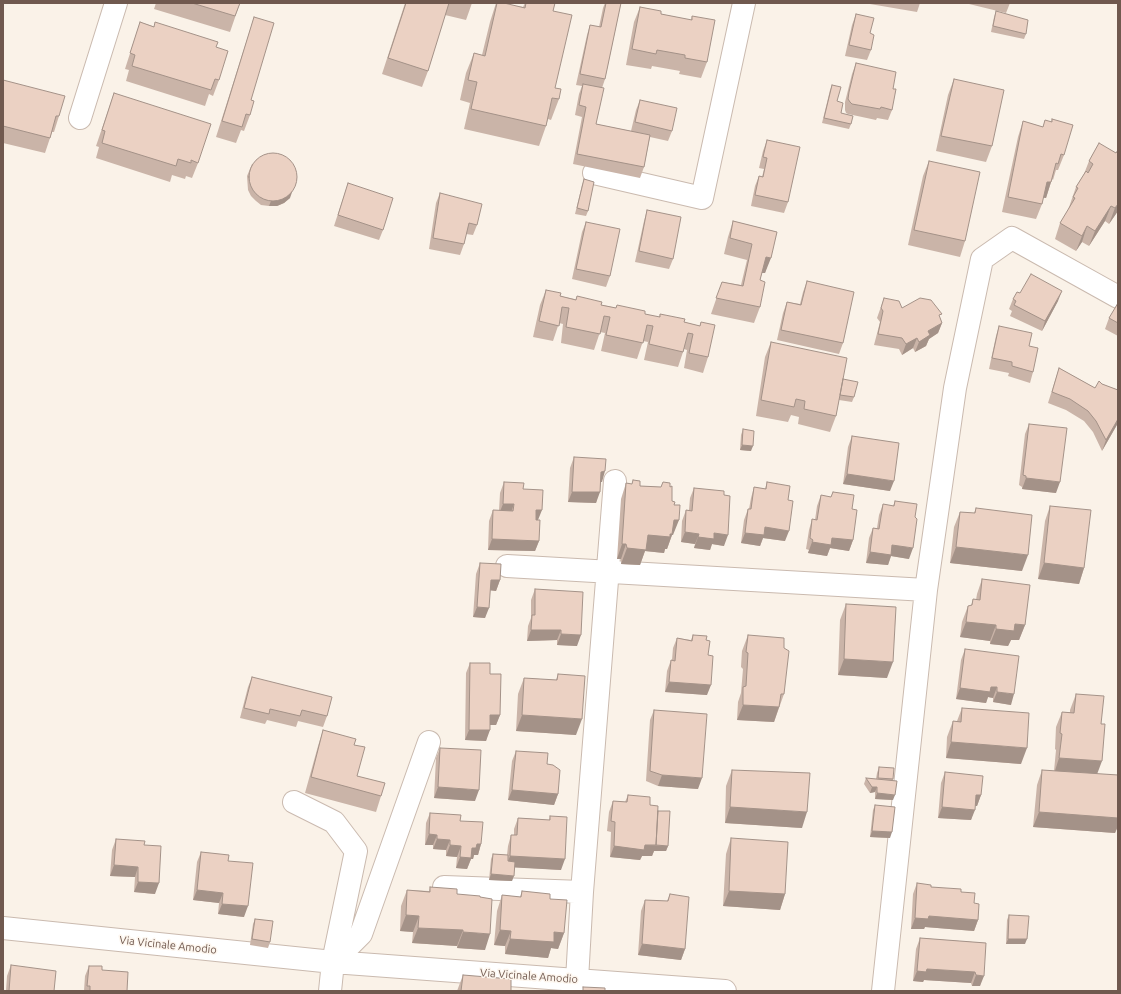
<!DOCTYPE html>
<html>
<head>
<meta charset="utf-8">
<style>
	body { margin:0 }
	#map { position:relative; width:1121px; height:994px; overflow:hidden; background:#faf2e8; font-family:Ubuntu,sans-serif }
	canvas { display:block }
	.frame { position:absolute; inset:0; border:4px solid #70594f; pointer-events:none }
</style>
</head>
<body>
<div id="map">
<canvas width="1121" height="994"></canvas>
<div class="frame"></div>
</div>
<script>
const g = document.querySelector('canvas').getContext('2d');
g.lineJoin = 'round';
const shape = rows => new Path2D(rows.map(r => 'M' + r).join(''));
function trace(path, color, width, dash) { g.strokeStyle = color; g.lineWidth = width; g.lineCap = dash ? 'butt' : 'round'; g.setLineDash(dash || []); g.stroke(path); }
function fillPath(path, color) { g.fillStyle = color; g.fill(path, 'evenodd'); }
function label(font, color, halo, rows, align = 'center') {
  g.font = font + ' Ubuntu,sans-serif'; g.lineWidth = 3; g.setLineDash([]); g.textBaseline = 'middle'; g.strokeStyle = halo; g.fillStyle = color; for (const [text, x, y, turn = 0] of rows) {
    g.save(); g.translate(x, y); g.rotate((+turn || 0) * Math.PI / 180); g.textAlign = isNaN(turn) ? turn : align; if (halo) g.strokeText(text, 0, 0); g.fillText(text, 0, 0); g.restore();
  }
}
const minor = shape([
	[80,118,116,3],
	[594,173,702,198,744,3],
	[507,566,926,590],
	[294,802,334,822,356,851,333,962,330,991],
	[444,887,582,892],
	[3,928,333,962,361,934,429,742],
	[333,962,725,991],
	[577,980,582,892,615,481],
	[883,991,926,590,955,388,982,259,1012,238,1118,297]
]);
trace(minor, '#cabaaf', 24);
trace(minor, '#fff', 22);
fillPath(shape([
	[156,3,240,3,230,32,154,9],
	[405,3,472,3,466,20,445,15,428,71,422,87,382,74],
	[496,3,523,7,525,3,555,3,553,11,555,88,559,99,551,120,548,119,546,126,539,146,464,129,470,103,460,100,466,73,474,53,482,55,490,22],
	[605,3,621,3,605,79,602,88,596,124,631,131,636,110,640,100,672,131,668,141,650,137,644,167,640,178,573,164,582,117,575,115,579,94,582,86,576,85,587,35,590,25,599,27,603,8],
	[864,3,920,3,917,12],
	[970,3,1010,3,1006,13,969,4],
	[640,7,661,14,691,20,692,16,707,62,701,78,679,74,680,71,652,66,651,69,626,65,634,22],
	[996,11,1026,34,1024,39,991,32,994,17],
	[856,14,870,33,871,50,867,60,845,56,852,25],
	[254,17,250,115,244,131,241,130,236,143,216,137,249,33],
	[140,22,216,47,219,80,213,96,209,94,205,106,126,81,129,70,125,69],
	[856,63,893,89,892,110,888,120,877,118,876,120,848,114,846,113,845,110,845,102,852,74],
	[954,79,992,146,986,162,936,151,948,95],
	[3,80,59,116,54,132,52,132,45,153,3,143],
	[832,85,841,113,851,124,849,129,822,123,830,90],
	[114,93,198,163,192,178,186,176,185,179,172,175,170,182,96,158,99,147,96,146],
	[1052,119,1064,155,1058,170,1056,170,1053,180,1052,179,1046,198,1043,198,1042,204,1036,219,1002,212,1018,137,1023,121,1043,127,1045,120,1051,122],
	[767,140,788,202,784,213,751,206,755,186,759,176,762,177,764,169,759,168,763,151],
	[1099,143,1118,211,1109,224,1105,221,1089,246,1082,242,1076,251,1055,239,1060,223,1068,210,1076,187,1084,174,1089,161],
	[929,161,965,241,960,257,908,245,923,176],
	[252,164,290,198,284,203,277,206,269,206,261,205,256,201,251,196,248,190,247,176],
	[584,179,588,211,586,216,575,214,582,185],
	[348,183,383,230,379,240,334,226],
	[440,193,477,225,473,235,466,234,464,244,460,255,429,249,436,203],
	[647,210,673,259,669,269,635,262,644,221],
	[733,221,777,232,765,273,762,273,760,280,760,307,754,323,711,314,722,282,741,285,747,260,724,254,728,237],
	[586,222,610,276,606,287,572,279,582,232],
	[807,281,843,343,839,354,777,340,783,313,787,302,800,304,803,292],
	[546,290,560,296,645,314,659,317,660,314,684,322,700,326,701,322,708,357,703,373,684,368,687,350,684,349,678,367,644,360,648,342,643,341,637,359,601,351,605,333,600,332,594,350,561,343,563,324,559,323,553,341,533,337,540,305],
	[1020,293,1058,301,1042,331,1010,316,1012,311,1009,309,1013,299],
	[884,298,902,308,940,318,942,323,938,333,929,339,926,346,915,352,913,348,902,355,899,349,874,345,880,322,877,318],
	[1118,303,1118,336,1105,329,1109,318],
	[999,326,1029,346,1033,372,1030,383,1008,376,1009,373,989,369,996,336],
	[771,342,843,379,854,397,852,402,839,400,836,416,830,432,798,424,799,417,791,415,788,422,756,416,765,357],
	[1059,368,1095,388,1102,384,1118,390,1118,423,1102,451,1093,432,1084,421,1066,410,1048,403],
	[1029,424,1056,493,1022,489,1022,487,1019,485,1025,434],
	[743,429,751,451,740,450,741,435],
	[852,436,890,491,843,484,848,447],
	[574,457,602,482,601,482,596,503,568,502,570,468],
	[504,482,523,489,538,520,539,541,535,551,488,550,489,521,493,510,499,511,500,493],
	[663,482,670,487,672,501,673,535,672,535,667,549,665,549,664,553,645,551,640,565,621,564,621,559,617,559,621,499,626,483,640,486,661,487],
	[767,482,788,500,785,541,763,538,760,546,741,543,744,520,748,509,749,509,751,498,754,487,765,489],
	[694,488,724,495,724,546,712,544,710,550,694,548,695,544,681,542,682,521,686,510,689,510,690,498],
	[833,492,852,509,853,540,849,551,830,548,827,556,808,553,809,550,806,549,809,530,812,519,815,520,817,506,821,495,831,497],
	[895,501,909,559,891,556,888,565,866,563,869,538,873,528,877,528,879,515,883,504,893,506],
	[1050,506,1084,568,1079,584,1038,579,1045,521],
	[976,508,1022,571,950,563,954,527,960,512,974,513],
	[480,563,500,580,496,591,490,590,485,618,473,617,476,574],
	[982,579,1025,625,1019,640,1011,640,1008,646,990,644,990,641,960,637,962,622,968,606,971,606,973,599,976,600,977,594],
	[535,589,577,646,557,645,557,640,527,641,528,626,531,618,531,600],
	[846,604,887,678,838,675,840,620],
	[693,635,706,640,708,655,707,695,665,692,667,671,671,660,672,660,673,648,677,638,691,640],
	[748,635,784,694,774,722,737,720,738,702,741,693,743,669,741,667,742,651],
	[965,649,1011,705,993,702,993,698,988,697,986,703,956,699,961,660],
	[470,663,490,674,500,715,496,725,490,725,486,741,465,740,466,673],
	[558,674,576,735,516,731,518,694,524,678,556,680],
	[252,677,327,716,323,727,298,721,296,727,267,720,265,724,240,718,248,687],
	[1076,694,1097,774,1118,775,1118,826,1115,833,1033,827,1037,785,1042,770,1054,771,1056,750,1055,749,1056,727,1062,712,1070,712,1070,710],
	[962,708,1021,764,946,758,947,737,953,721,957,721],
	[654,710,698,789,658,786,646,781,650,720],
	[323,730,357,776,381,796,376,812,305,793,318,746],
	[440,748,475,801,434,798,436,758],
	[516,751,547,764,558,794,554,805,508,800,512,761],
	[879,767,893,779,893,800,875,799,875,792,870,793,864,784,866,778,876,779,877,773],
	[732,770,802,828,725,823,726,786],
	[945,772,981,795,977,806,975,806,971,820,938,818,941,783],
	[628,795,650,805,658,811,668,846,666,851,654,851,652,856,642,856,640,860,610,857,611,832,607,831,609,812,613,801,625,802],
	[875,805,890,838,870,837,873,810],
	[430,813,460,821,481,844,478,855,474,855,473,859,471,859,467,869,456,868,457,857,446,856,446,850,433,849,433,845,425,845,426,823],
	[550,816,561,870,514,867,512,881,489,880,491,859,493,854,507,855,508,846,511,835,514,835,514,829,518,818,549,820],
	[731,838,785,894,780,910,723,906,726,854],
	[116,839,144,845,155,894,134,892,135,877,110,876,112,850],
	[201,852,228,861,244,917,218,914,219,903,193,900,197,862],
	[917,883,931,887,961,892,974,903,978,920,974,931,925,927,924,929,911,929,913,894],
	[430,887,457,894,485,950,457,948,457,946,412,943,413,932,400,931,401,906,407,890,429,891],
	[522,891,550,899,564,933,558,949,551,948,548,958,505,954,505,946,494,945,497,911,502,895,520,897],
	[670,894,685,949,681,960,638,955,641,911,645,900,667,901],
	[1009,915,1025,944,1006,944,1007,920],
	[255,919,270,942,268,948,250,945,253,924],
	[920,938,986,943,980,986,972,986,971,983,924,980,923,982,913,981,916,949],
	[11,965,54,991,6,991,7,976],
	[89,966,102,970,127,991,84,991,85,976],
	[463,975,511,991,457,991]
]), '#cab4a8');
fillPath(shape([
	[297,178,290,198,284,203,277,206,269,206,271,201],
	[1047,182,1051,182,1046,198,1041,197],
	[1118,204,1118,211,1109,224,1115,208],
	[1111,206,1105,221,1089,246,1095,231],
	[1087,226,1082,242,1076,251,1082,236],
	[766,257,771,258,765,273,761,273],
	[1062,291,1058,301,1042,331,1045,321],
	[942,323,938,333,929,339,926,346,915,352,919,342,928,331],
	[917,338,913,348,902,355,906,344],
	[1118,419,1118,423,1102,451,1106,440],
	[742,445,753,446,751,451,740,450],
	[605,471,602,482,598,482,601,472],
	[847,474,894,481,890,491,843,484],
	[1026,478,1060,482,1056,493,1022,489],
	[572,492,600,492,596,503,568,502],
	[503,504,514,504,510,515,499,514],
	[536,510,542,510,538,520,532,520],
	[674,520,679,520,673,535,672,535,667,549,665,549,664,553,645,551,640,565,621,564,627,548,648,535],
	[765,527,789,531,785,541,763,538,760,546,741,543,745,533],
	[685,532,699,534,695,544,681,542],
	[714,533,728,535,724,546,712,544,710,550,694,548,698,537],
	[832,538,853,540,849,551,830,548,827,556,808,553,812,542],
	[492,539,539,541,535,551,488,550],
	[622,544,626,544,621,559,617,559],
	[892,545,913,548,909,559,891,556,888,565,866,563,870,552],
	[956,547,1028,555,1022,571,950,563],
	[1044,563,1084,568,1079,584,1038,579],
	[491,580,500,580,496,591,487,590],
	[477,607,489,608,485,618,473,617],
	[966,622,996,625,990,641,960,637],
	[1015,624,1025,625,1019,640,1011,640,1008,646,990,644,996,629],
	[531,630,561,630,557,640,527,641],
	[561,634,581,635,577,646,557,645],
	[844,659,893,662,887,678,838,675],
	[669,682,711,685,707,695,665,692],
	[991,687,997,687,993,698,988,697,986,703,956,699,960,688],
	[997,692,1014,694,1011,705,993,702],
	[743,705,779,707,774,722,737,720],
	[490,715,500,715,496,725,486,725],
	[522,715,582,719,576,735,516,731],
	[469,730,490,730,486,741,465,740],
	[951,742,1027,748,1021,764,946,758],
	[1059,758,1102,761,1096,777,1054,774],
	[662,775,702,778,698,789,658,786],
	[438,787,479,790,475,801,434,798],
	[872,787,877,787,875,792,870,793],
	[512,790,558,794,554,805,508,800],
	[877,793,895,795,893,800,875,799],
	[976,795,981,795,977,806,972,806],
	[730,807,807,812,802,828,725,823],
	[942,807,975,810,971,820,938,818],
	[1039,812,1118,818,1118,826,1115,833,1033,827],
	[872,831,892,832,890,838,870,837],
	[429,834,437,835,433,845,425,845],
	[437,839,450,840,446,850,433,849],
	[477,844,481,844,478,855,474,855,473,859,471,859,467,869,456,868,460,857],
	[450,845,461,846,457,857,446,856],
	[645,845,668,846,666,851,654,851,652,856,642,856,640,860,610,857,614,846],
	[510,856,565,859,561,870,506,867],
	[114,865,138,867,135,877,110,876],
	[491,874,514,876,512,881,489,880],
	[138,882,159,883,155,894,134,892],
	[197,890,223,893,219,903,193,900],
	[729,891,785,894,780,910,723,906],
	[222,904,248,906,244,917,218,914],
	[406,915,419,916,413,932,400,931],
	[929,916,978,920,974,931,925,927,924,929,911,929,915,918],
	[418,928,463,930,457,946,412,943],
	[500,930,511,931,505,946,494,945],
	[463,932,490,934,485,950,457,948],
	[554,932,564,933,558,949,551,948,548,958,505,954,510,939],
	[1008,939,1027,939,1025,944,1006,944],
	[642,944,685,949,681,960,638,955],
	[927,969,975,972,971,983,924,980,923,982,913,981,917,971],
	[976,975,984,976,980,986,972,986]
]), '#a49288');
const building = shape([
	[192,3,240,3,235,16,192,3],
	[406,3,449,3,428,71,388,58,406,3],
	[497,3,504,3,525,8,526,3,555,3,553,11,572,15,555,88,561,89,559,99,552,98,546,126,471,109,477,82,468,80,474,53,485,56,497,3],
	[606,3,621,3,605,79,580,74,590,25,601,27,606,3],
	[640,7,661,11,661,14,692,20,692,16,715,20,707,62,685,58,685,55,657,50,656,54,632,49,640,7],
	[996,11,1028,20,1026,34,993,26,996,11],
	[856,14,874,18,870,33,874,35,871,50,849,45,856,14],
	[254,17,274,23,251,100,254,101,250,115,246,114,242,127,222,121,254,17],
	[140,22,154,27,155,22,218,42,216,47,228,51,219,80,215,79,211,90,132,66,135,55,130,53,140,22],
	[856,63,896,72,893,89,896,89,892,110,881,107,880,109,852,104,850,102,848,99,849,92,856,63],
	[954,79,1004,90,992,146,941,136,954,79],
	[3,80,65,96,59,116,56,116,50,138,3,126,3,80],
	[583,84,604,88,596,124,650,135,644,167,577,154,586,107,579,105,583,84],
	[832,85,841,87,837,101,843,103,841,113,853,116,851,124,824,118,832,85],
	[114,93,211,124,198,163,191,160,191,163,178,159,176,166,102,143,105,131,102,130,114,93],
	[640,100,677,108,672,131,635,122,640,100],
	[1052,119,1073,125,1064,155,1061,154,1058,164,1056,163,1051,182,1047,182,1042,204,1008,197,1023,121,1043,127,1045,120,1052,122,1052,119],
	[767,140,800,147,788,202,755,195,759,176,763,177,767,158,763,157,767,140],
	[1099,143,1116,153,1118,150,1118,204,1115,208,1111,206,1095,231,1087,226,1082,236,1060,223,1075,198,1073,197,1078,188,1076,187,1086,171,1088,173,1093,164,1089,161,1099,143],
	'249 177a24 24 0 1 1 48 0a24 24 0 1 1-48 0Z',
	[929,161,980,172,965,241,914,230,929,161],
	[584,179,594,182,588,211,577,208,584,179],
	[348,183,393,198,383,230,338,215,348,183],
	[440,193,482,204,477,225,469,223,464,244,433,238,440,193],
	[647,210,681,217,673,259,639,251,647,210],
	[733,221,777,232,771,258,766,257,760,280,765,282,760,307,716,298,722,282,743,286,752,244,730,238,733,221],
	[586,222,620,229,610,276,576,269,586,222],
	[1031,274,1062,291,1045,321,1014,305,1016,301,1013,299,1017,292,1020,293,1031,274],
	[807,281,854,292,843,343,781,330,787,302,801,305,807,281],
	[546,290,561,293,560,296,576,300,577,296,602,302,601,305,616,308,617,305,645,311,645,314,660,317,660,314,685,319,684,322,700,326,701,322,715,325,708,357,689,353,693,334,688,333,683,352,649,344,653,326,647,325,643,343,606,335,610,317,604,316,600,334,566,327,569,308,562,307,559,326,539,321,546,290],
	[884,298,899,301,902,308,920,298,931,300,942,314,939,315,942,323,928,331,930,335,919,342,917,338,906,344,902,338,878,334,883,311,881,308,884,298],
	[1118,303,1118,323,1109,318,1118,303],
	[999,326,1032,333,1029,346,1038,348,1033,372,1012,366,1012,362,992,358,999,326],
	[771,342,847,358,836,416,804,409,805,401,796,399,794,407,761,400,771,342],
	[1059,368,1095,388,1099,381,1102,384,1118,390,1118,419,1106,440,1096,421,1088,411,1070,399,1052,392,1059,368],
	[843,379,858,382,854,397,840,395,843,379],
	[1029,424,1067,428,1060,482,1026,478,1026,476,1023,475,1029,424],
	[743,429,754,431,753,446,742,445,743,429],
	[852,436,899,443,894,481,847,474,852,436],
	[574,457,606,459,605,471,601,472,600,492,572,492,574,457],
	[633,480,640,481,640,486,661,487,663,482,670,483,670,487,672,486,672,501,675,502,674,505,680,505,679,520,674,520,672,534,670,534,670,537,648,535,646,550,627,548,626,544,622,544,626,483,632,484,633,480],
	[504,482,524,483,523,489,543,490,542,510,536,510,536,520,540,520,539,541,492,539,493,510,513,511,514,504,503,504,504,482],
	[767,482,790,486,788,500,793,501,789,531,765,527,764,535,745,533,748,509,751,509,754,487,766,489,767,482],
	[694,488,724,491,724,495,730,496,728,535,714,533,714,539,698,537,699,534,685,532,686,510,692,511,694,488],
	[833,492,854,495,852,509,857,510,853,540,832,538,831,545,812,542,813,540,810,538,812,519,817,520,821,495,831,497,833,492],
	[895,501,917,504,915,517,917,519,913,548,892,545,891,555,870,552,873,528,879,529,883,504,894,506,895,501],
	[1050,506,1091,510,1084,568,1044,563,1050,506],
	[976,508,1032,515,1028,555,956,547,960,512,975,513,976,508],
	[480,563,501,564,500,580,491,580,489,608,477,607,480,563],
	[982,579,1030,585,1025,625,1015,624,1014,631,996,629,996,625,966,622,968,606,972,605,973,599,980,600,982,579],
	[535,589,583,592,581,635,561,634,561,630,531,630,532,615,535,615,535,589],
	[846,604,896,607,893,662,844,659,846,604],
	[693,635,707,636,706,640,710,641,708,655,713,656,711,685,669,682,671,660,675,661,677,638,692,641,693,635],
	[748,635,784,638,784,648,789,651,784,694,781,694,779,707,743,705,743,687,746,686,748,653,746,652,748,635],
	[965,649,1019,656,1014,694,997,692,997,687,991,687,990,692,960,688,965,649],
	[470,663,490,663,490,674,501,674,500,715,490,715,490,730,469,730,470,663],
	[558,674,585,676,582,719,522,715,524,678,557,680,558,674],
	[252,677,332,697,327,716,302,710,300,716,270,709,269,714,244,708,252,677],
	[1076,694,1104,696,1101,724,1105,724,1102,761,1059,758,1062,734,1060,733,1062,712,1074,713,1076,694],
	[962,708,1029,713,1027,748,951,742,953,721,961,722,962,708],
	[654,710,707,714,702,778,662,775,650,771,654,710],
	[323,730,356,739,354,745,365,747,357,776,385,783,381,796,311,777,323,730],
	[440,748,481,750,479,790,438,787,440,748],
	[516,751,548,753,547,764,553,765,560,770,558,794,512,790,516,751],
	[879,767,894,768,893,779,878,778,879,767],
	[732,770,810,773,807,812,730,807,732,770],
	[1042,770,1118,775,1118,818,1039,812,1042,770],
	[945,772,983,776,981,795,976,795,975,810,942,807,945,772],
	[866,778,897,781,895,795,877,793,877,787,872,787,866,778],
	[628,795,650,797,650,805,658,806,656,845,645,845,644,850,614,846,615,822,611,821,613,801,627,802,628,795],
	[875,805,895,807,892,832,872,831,875,805],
	[658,811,670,811,668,846,656,845,658,811],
	[430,813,461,815,460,821,483,822,481,844,477,844,476,848,472,848,471,858,460,857,461,846,450,845,450,840,437,839,437,835,429,834,430,813],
	[550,816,567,817,565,859,510,856,511,835,517,835,518,818,550,820,550,816],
	[731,838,788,842,785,894,729,891,731,838],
	[116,839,145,841,144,845,161,846,159,883,138,882,138,867,114,865,116,839],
	[201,852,229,855,228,861,253,863,248,906,222,904,223,893,197,890,201,852],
	[493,854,508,855,508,861,515,862,514,876,491,874,493,854],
	[917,883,931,885,931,887,961,889,961,892,975,893,974,903,979,904,978,920,929,916,928,919,915,918,917,883],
	[430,887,457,889,457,894,480,896,480,897,492,899,490,934,463,932,463,930,418,928,419,916,406,915,407,890,430,892,430,887],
	[522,891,550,894,550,899,567,900,564,933,554,932,554,942,510,939,511,931,500,930,502,895,521,897,522,891],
	[670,894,689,897,685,949,642,944,645,900,668,901,670,894],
	[1009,915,1029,916,1027,939,1008,939,1009,915],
	[255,919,273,921,270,942,252,939,255,919],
	[920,938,986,943,984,976,976,975,975,972,927,969,926,972,917,971,920,938],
	[11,965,56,971,54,991,9,991,11,965],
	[89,966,102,966,102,970,128,972,127,991,90,991,90,986,87,986,89,966],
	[463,975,511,979,511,991,461,991,463,975],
	[583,987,605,988,605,991,583,991,583,987]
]);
fillPath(building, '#ebd1c3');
trace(building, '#a49288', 1);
label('11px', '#70594f', '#fdf6ee', [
	["Via Vicinale Amodio",168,945,6],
	["Via Vicinale Amodio",529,976,4]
]);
</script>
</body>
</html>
